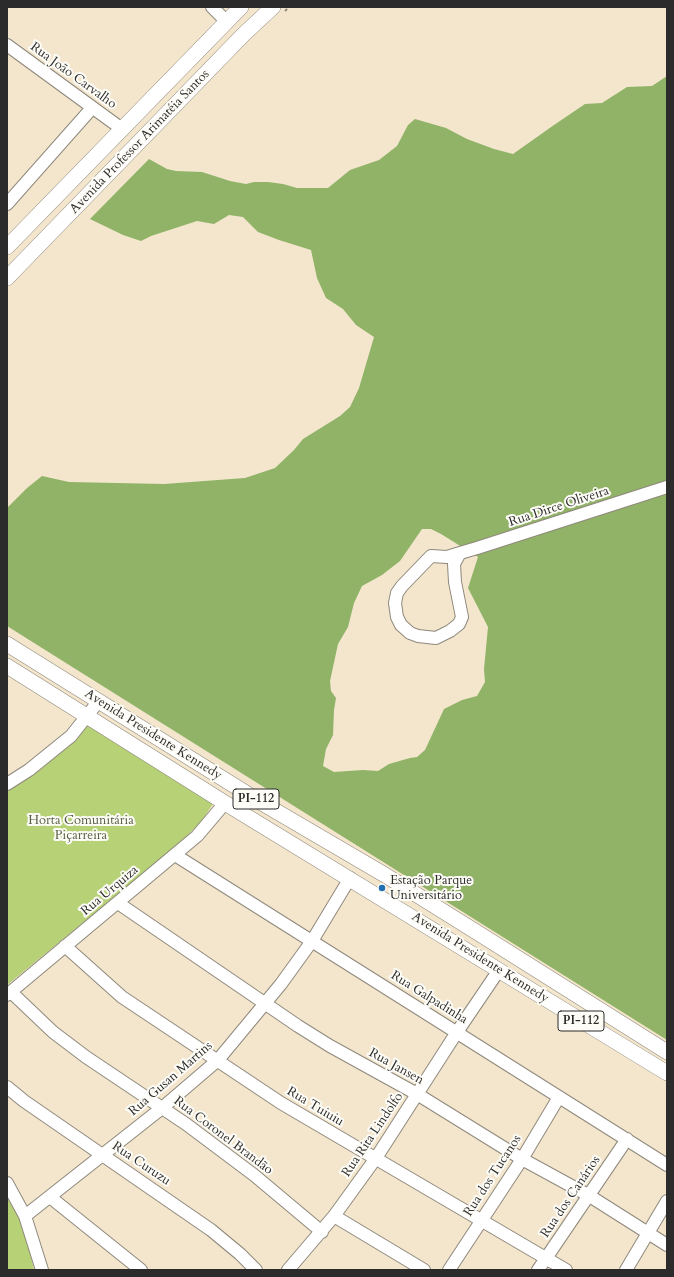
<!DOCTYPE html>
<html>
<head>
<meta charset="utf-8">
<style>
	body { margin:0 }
	#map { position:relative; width:674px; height:1277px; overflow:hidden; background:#f3e6cd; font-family:Cardo,serif }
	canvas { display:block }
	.frame { position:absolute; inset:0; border:8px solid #2b2b2b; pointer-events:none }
</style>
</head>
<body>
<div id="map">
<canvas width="674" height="1277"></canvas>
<div class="frame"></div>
</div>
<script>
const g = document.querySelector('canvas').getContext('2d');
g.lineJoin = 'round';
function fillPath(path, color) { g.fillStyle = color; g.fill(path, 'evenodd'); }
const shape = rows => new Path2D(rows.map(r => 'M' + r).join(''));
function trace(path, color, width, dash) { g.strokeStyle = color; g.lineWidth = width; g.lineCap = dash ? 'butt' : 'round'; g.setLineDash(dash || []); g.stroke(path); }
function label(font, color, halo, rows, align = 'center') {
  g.font = font + ' Cardo,serif'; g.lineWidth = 4; g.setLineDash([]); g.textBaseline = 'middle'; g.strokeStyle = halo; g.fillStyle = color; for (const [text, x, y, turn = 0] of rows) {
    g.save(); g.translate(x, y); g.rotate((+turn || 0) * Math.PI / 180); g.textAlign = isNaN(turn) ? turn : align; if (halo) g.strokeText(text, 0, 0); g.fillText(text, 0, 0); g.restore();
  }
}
fillPath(shape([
	[87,723,214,802,201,822,172,850,7,985,7,788,55,757],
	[7,1192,23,1221,34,1270,7,1270]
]), '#b6d176');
fillPath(shape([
	[667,76,667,1040,7,626,7,508,27,488,42,476,69,482,164,484,245,478,275,468,294,450,303,439,340,416,350,407,359,388,374,337,356,325,343,309,326,298,317,278,311,250,279,240,258,232,243,217,229,215,214,224,197,221,151,236,141,241,123,235,90,219,149,159,167,169,176,171,202,172,230,181,246,184,254,182,268,182,283,184,297,188,328,188,350,170,379,160,397,146,408,125,415,119,446,128,467,139,494,149,513,154,554,125,585,104,602,103,627,87,652,86],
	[422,529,431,529,441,534,478,557,468,588,488,627,484,669,485,682,477,696,462,700,444,709,425,750,417,757,410,758,389,764,378,771,363,770,334,772,323,766,326,749,333,735,334,710,336,698,331,691,330,681,338,644,348,627,354,603,362,586,382,575,400,561]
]), '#90b367');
const minor = shape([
	[212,7,226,21],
	[7,45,122,129],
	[7,204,92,108],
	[460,553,454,564,455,582,462,617,459,624,450,631,436,638,418,636,410,633,401,625,397,617,395,603,397,593,402,586,431,556,447,557,460,553,477,548,667,487],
	[7,784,29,770,71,736,98,702],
	[175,855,667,1165],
	[118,903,298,1026,330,1046,417,1094,522,1159,588,1195,667,1245],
	[65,946,122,997,281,1103,566,1270],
	[11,992,53,1032,86,1057,186,1124,254,1175,322,1232],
	[7,995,197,836,225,803],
	[7,1087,24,1101,211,1230,240,1254,256,1270],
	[7,1183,25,1216,42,1270],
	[50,1197,141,1270],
	[25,1216,162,1108,218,1060,281,984,312,941,350,878],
	[334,1216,424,1270],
	[288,1270,334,1216,376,1158,457,1032,499,970],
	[449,1270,522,1159,559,1097],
	[538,1270,627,1139],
	[626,1270,667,1201]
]);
const major = shape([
	[7,247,241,7],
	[7,278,244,34,273,7],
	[7,644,262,803,385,875,478,933,667,1052],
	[7,666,225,803,667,1073]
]);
trace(minor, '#8f887c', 14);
trace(major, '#8f887c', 16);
trace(shape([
	[285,11,289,7]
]), '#8f887c', 2, [3, 3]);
trace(minor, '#fff', 12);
trace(major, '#fff', 15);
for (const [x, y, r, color] of [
	[382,888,4,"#1f6fb2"]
]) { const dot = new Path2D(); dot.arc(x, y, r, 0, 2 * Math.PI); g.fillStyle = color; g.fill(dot); trace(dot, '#fdfcf7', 1.5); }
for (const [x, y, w] of [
	[256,799,46],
	[581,1021,46]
]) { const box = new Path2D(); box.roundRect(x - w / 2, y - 10, w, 20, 3); g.fillStyle = '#fdfcf7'; g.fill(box); trace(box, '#2b2b2b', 1); }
label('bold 12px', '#2b2b2b', null, [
	["PI-112",256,799],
	["PI-112",581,1021]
]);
label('13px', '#2b2b2b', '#fdfcf7', [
	["Rua João Carvalho",73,76,36],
	["Avenida Professor Arimatéia Santos",140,142,-46],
	["Rua Dirce Oliveira",559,507,-18],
	["Avenida Presidente Kennedy",153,735,32],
	["Rua Urquiza",110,891,-40],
	["Avenida Presidente Kennedy",480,958,32],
	["Rua Galpadinha",429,998,32],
	["Rua Jansen",396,1067,29],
	["Rua Gusan Martins",171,1079,-41],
	["Rua Tuiuiu",315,1107,31],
	["Rua Rita Lindolfo",373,1135,-56],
	["Rua Coronel Brandão",223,1136,37],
	["Rua Curuzu",141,1164,34],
	["Rua dos Tucanos",493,1176,-57],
	["Rua dos Canários",571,1197,-56]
]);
label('13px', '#555d42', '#fdfcf7', [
	["Horta Comunitária",81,821],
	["Piçarreira",81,836]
]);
label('13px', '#2b2b2b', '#fdfcf7', [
	["Estação Parque",390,881],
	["Universitário",390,896]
], 'left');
</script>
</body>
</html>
